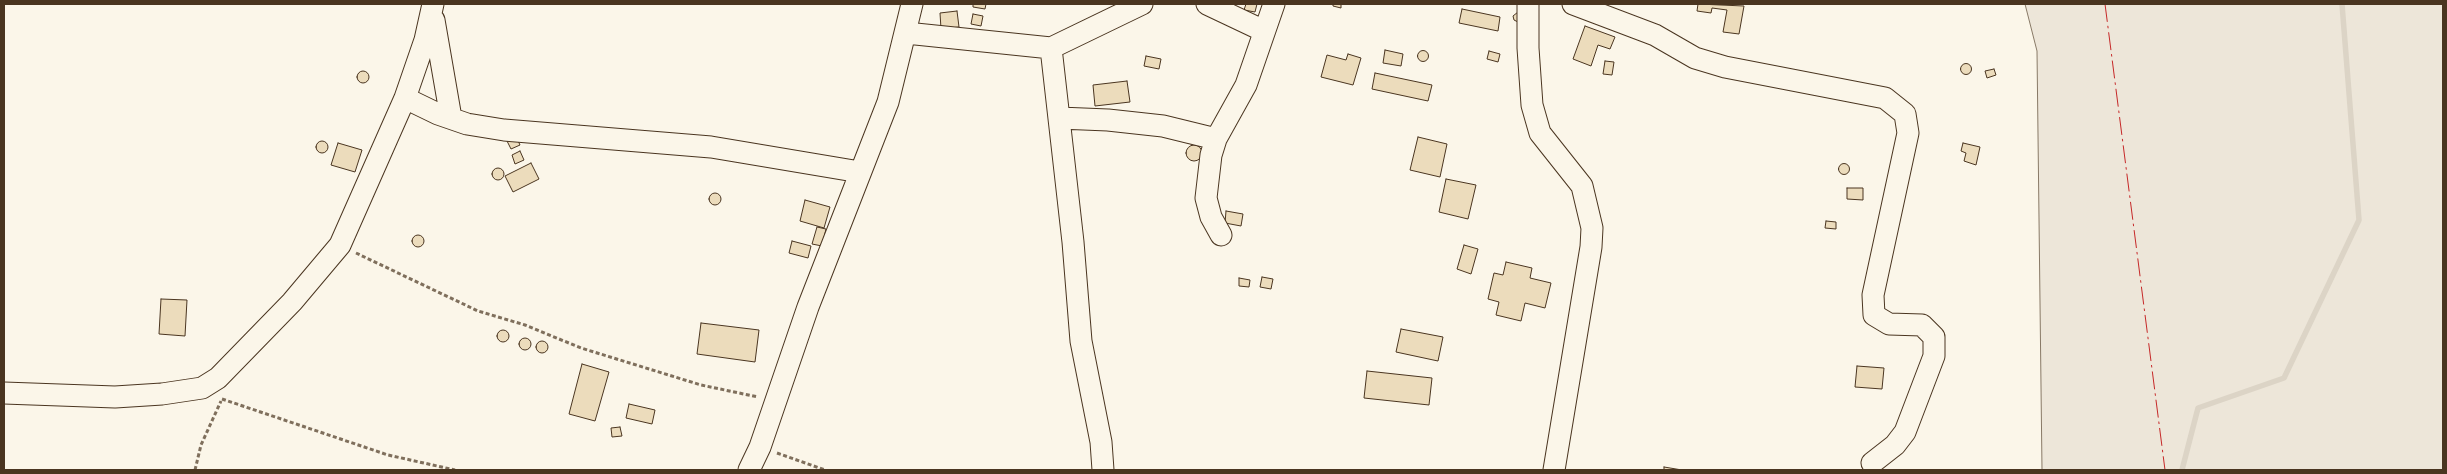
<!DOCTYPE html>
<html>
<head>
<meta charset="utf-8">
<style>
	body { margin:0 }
	#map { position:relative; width:2447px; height:474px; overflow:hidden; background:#fbf6e9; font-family:Georgia,serif }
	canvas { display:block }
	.frame { position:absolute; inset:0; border:5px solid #4a3520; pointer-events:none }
</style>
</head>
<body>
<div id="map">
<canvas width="2447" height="474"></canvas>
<div class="frame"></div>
</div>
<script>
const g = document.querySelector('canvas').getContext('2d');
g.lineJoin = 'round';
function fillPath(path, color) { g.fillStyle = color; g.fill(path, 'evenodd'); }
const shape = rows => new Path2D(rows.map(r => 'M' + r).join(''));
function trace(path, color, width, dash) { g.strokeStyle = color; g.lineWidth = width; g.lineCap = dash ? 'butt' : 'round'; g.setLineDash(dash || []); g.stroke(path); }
const green = shape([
	[2025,4,2443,4,2443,470,2042,470,2037,51,2025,4]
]);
fillPath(green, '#ede6d9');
trace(green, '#887966', 1);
trace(shape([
	[2182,470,2198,408,2284,378,2359,220,2342,4]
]), '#dcd4c6', 5.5);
const building = shape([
	[973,4,986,4,985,9,973,7,973,4],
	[1246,4,1257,4,1255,12,1244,10,1246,4],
	[1333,4,1341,4,1341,8,1333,6,1333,4],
	[1698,4,1744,6,1739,34,1723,32,1727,10,1712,8,1711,13,1697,11,1698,4],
	[1462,9,1500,17,1498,31,1459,23,1462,9],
	[957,11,959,27,941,29,940,13,957,11],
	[1518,12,1520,23,1514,20,1513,16,1518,12],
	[973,14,983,16,981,26,971,24,973,14],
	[1585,26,1615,37,1610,49,1598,45,1591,66,1573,59,1585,26],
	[1385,50,1403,54,1401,66,1383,63,1385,50],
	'1417.5 56a5.5 5.5 0 1 1 11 0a5.5 5.5 0 1 1-11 0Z',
	[1489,51,1500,54,1498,62,1487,59,1489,51],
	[1348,54,1361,58,1353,85,1321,77,1327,55,1346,60,1348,54],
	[1146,56,1161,59,1159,69,1144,66,1146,56],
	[1605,61,1614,62,1612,75,1603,74,1605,61],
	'1960.5 69a5.5 5.5 0 1 1 11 0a5.5 5.5 0 1 1-11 0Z',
	[1994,69,1996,75,1987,78,1985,71,1994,69],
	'357 77a6 6 0 1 1 12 0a6 6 0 1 1-12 0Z',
	[1375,73,1432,85,1428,101,1372,89,1375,73],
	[1127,81,1130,102,1095,106,1093,85,1127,81],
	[515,134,520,145,511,149,506,139,515,134],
	[1418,137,1447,144,1440,177,1410,170,1418,137],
	'316 147a6 6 0 1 1 12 0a6 6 0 1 1-12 0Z',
	[338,143,362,150,355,172,331,165,338,143],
	[1963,143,1980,147,1976,165,1964,161,1966,153,1961,151,1963,143],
	'1186 153a8 8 0 1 1 16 0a8 8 0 1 1-16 0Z',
	[520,151,524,160,515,164,512,155,520,151],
	[531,163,539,179,513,192,505,176,531,163],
	'1838.5 169a5.5 5.5 0 1 1 11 0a5.5 5.5 0 1 1-11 0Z',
	'492 174a6 6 0 1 1 12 0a6 6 0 1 1-12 0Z',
	[1446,179,1476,185,1468,219,1439,212,1446,179],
	[1847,188,1863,188,1863,200,1847,199,1847,188],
	'709 199a6 6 0 1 1 12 0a6 6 0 1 1-12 0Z',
	[805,200,830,207,824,228,800,221,805,200],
	[1226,211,1243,214,1241,226,1225,223,1226,211],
	[1826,221,1836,222,1836,229,1825,228,1826,221],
	[817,227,826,229,822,246,812,244,817,227],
	'412 241a6 6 0 1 1 12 0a6 6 0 1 1-12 0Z',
	[792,241,811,246,808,258,789,253,792,241],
	[1464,245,1478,249,1471,274,1457,269,1464,245],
	[1506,262,1532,268,1530,278,1551,283,1545,308,1525,303,1521,321,1496,315,1499,302,1488,299,1494,273,1503,275,1506,262],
	[1262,277,1273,279,1271,289,1260,287,1262,277],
	[1239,278,1250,280,1249,287,1239,286,1239,278],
	[161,299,187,300,185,336,159,334,161,299],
	[701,323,759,330,755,362,697,354,701,323],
	[1401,329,1443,337,1438,361,1396,352,1401,329],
	'497 336a6 6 0 1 1 12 0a6 6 0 1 1-12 0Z',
	'519 344a6 6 0 1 1 12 0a6 6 0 1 1-12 0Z',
	'536 347a6 6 0 1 1 12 0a6 6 0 1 1-12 0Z',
	[582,364,609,372,595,421,569,414,582,364],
	[1857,366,1884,368,1882,389,1855,387,1857,366],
	[1367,371,1432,378,1429,405,1364,398,1367,371],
	[629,404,655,410,652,424,626,418,629,404],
	[620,427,622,436,612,437,611,428,620,427],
	[1664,467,1682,470,1664,470,1664,467]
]);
fillPath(building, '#ecdcbc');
trace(building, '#4a3520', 1);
const minor = shape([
	[1207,4,1264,31],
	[1528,4,1528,48,1532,105,1540,133,1582,186,1592,228,1591,247,1554,470],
	[1573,4,1655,35,1695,58,1725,67,1885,98,1905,114,1908,133,1873,295,1874,315,1889,324,1922,325,1934,337,1934,356,1905,432,1895,445,1872,463],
	[434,20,451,118],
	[906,33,1051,48,1142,4],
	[1051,48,1073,242,1081,341,1101,442,1103,470],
	[405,98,438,114,467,124,504,130,711,147,860,172],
	[1059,118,1108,120,1163,126,1216,139],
	[1221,235,1211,217,1206,198,1211,155,1216,139,1246,85,1274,4],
	[4,393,115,397,162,394,202,388,218,378,292,302,340,245,405,98,425,40,433,4],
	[749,470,760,447,808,307,888,102,912,4]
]);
trace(minor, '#4a3520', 23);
trace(shape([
	[356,253,478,311,525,325,581,348,701,385,758,397],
	[222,399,388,455,455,470],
	[777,453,825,470],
	[195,470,201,445,221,401]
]), '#7f6f5c', 3, [4, 2.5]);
trace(minor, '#fbf6e9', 21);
trace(shape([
	[2105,4,2165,470]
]), '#c62828', 1, [18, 4, 2.5, 4]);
</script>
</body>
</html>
